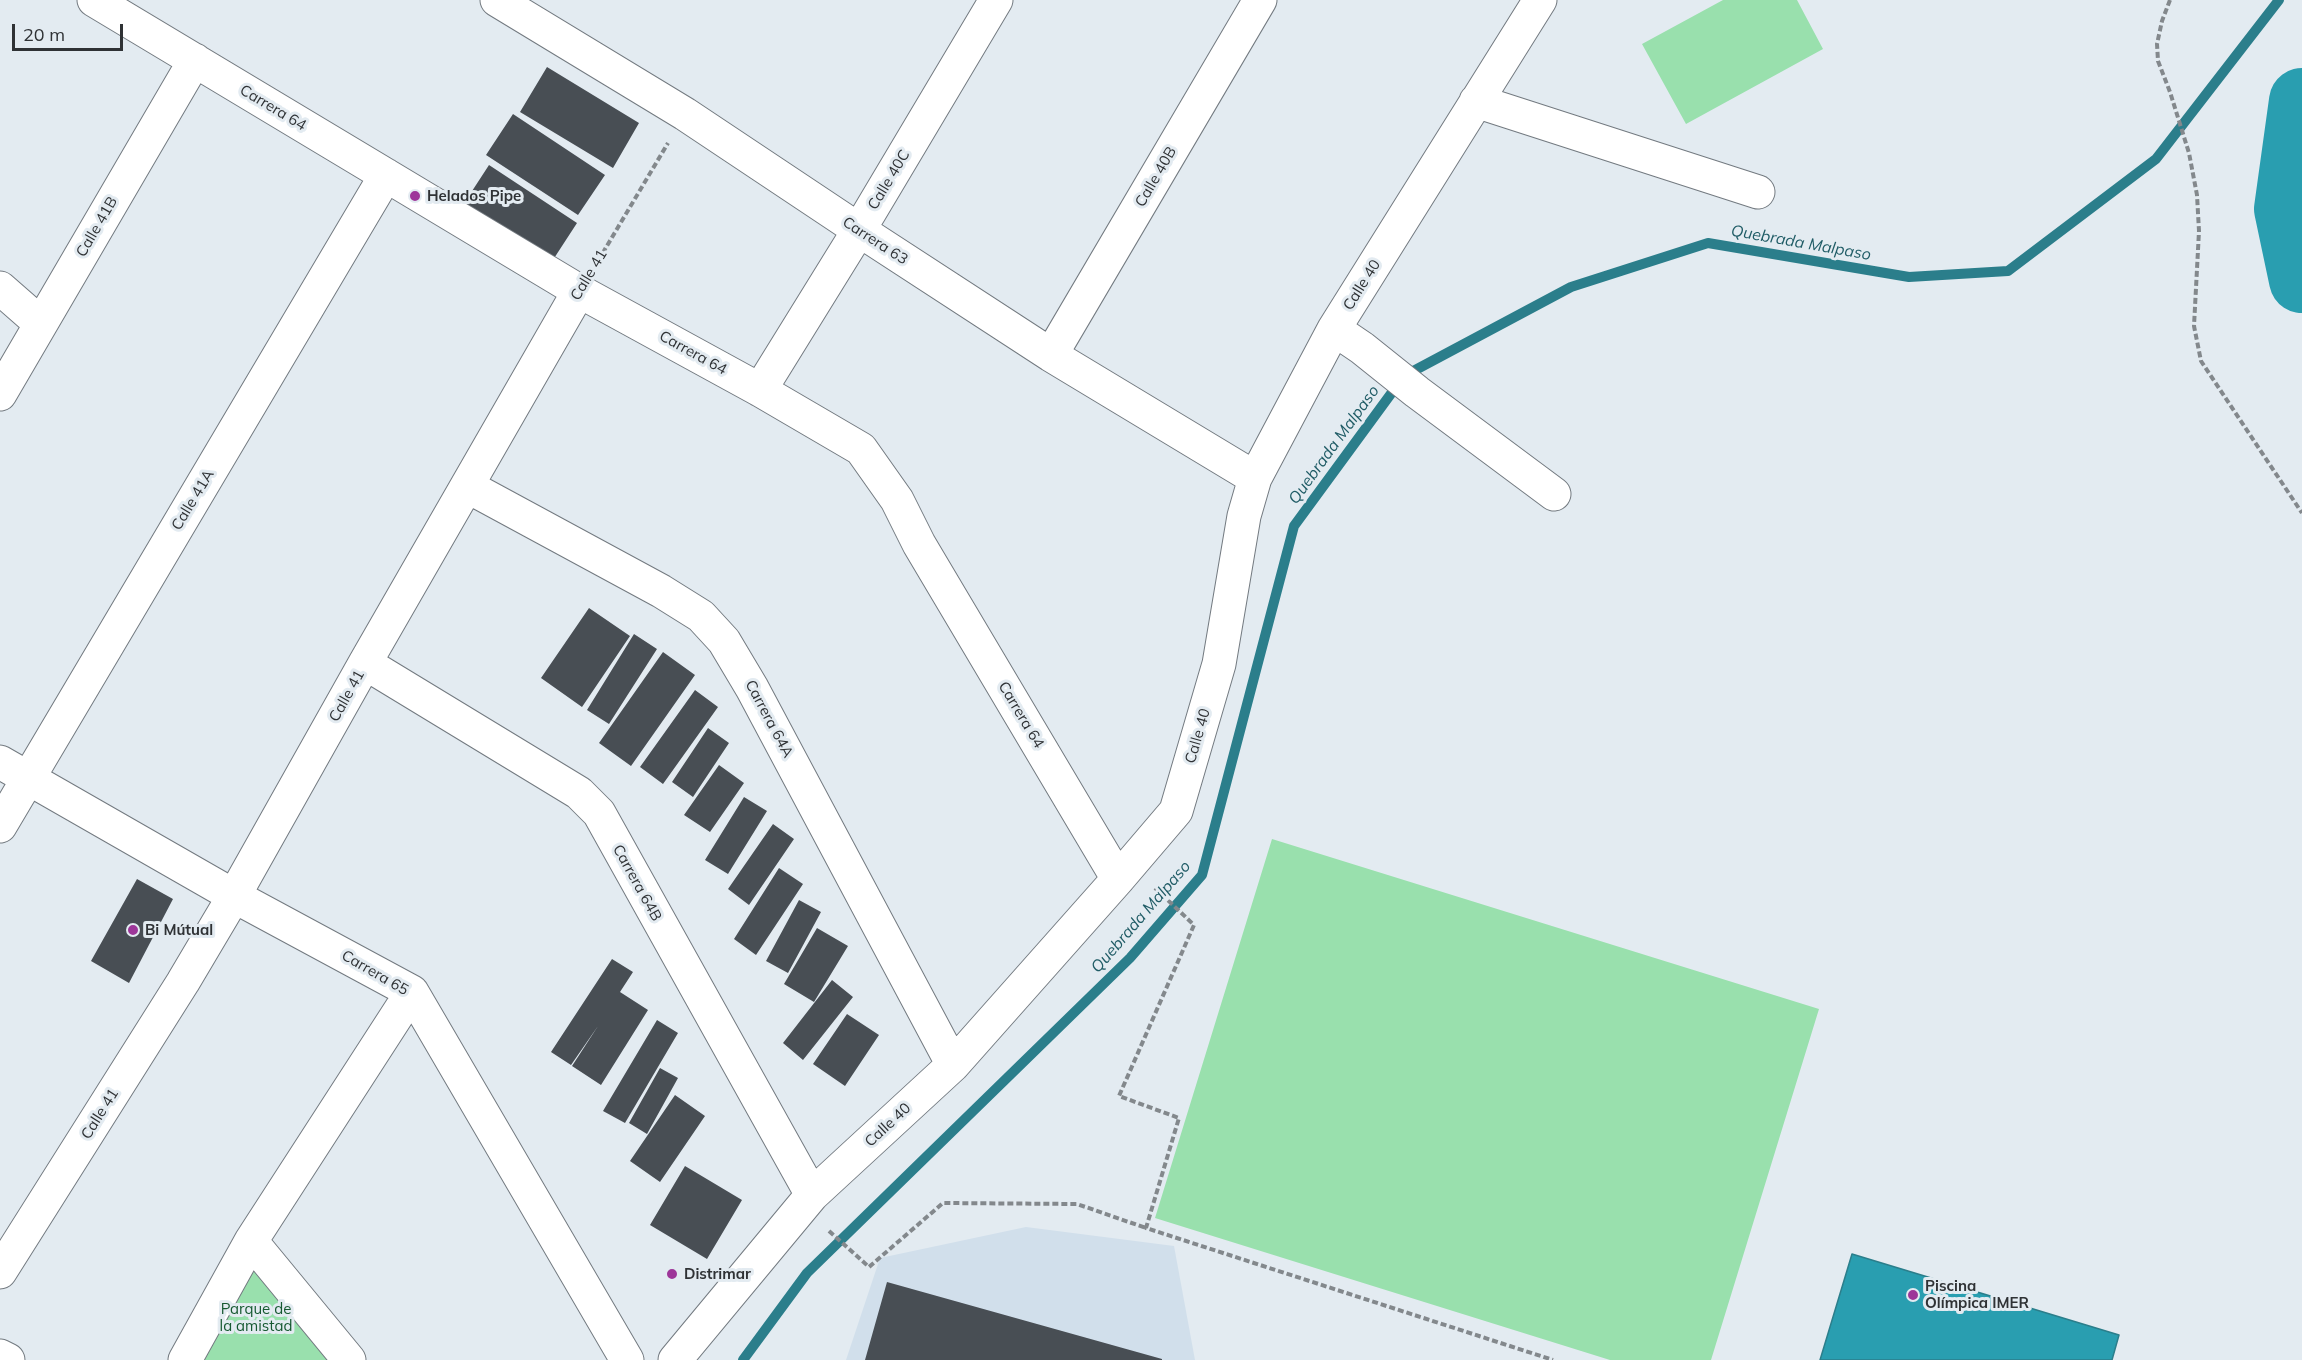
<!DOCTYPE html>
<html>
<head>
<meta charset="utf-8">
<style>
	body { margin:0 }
	#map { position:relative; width:2302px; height:1360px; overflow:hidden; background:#e3ebf1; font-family:Mulish,sans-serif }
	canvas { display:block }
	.scale { position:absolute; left:12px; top:24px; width:111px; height:27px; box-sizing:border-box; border:3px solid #2f3235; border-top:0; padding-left:8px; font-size:18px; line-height:21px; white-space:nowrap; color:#2f3235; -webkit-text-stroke:4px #e3ebf1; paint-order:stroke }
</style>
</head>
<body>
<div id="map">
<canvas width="2302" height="1360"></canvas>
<div class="scale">20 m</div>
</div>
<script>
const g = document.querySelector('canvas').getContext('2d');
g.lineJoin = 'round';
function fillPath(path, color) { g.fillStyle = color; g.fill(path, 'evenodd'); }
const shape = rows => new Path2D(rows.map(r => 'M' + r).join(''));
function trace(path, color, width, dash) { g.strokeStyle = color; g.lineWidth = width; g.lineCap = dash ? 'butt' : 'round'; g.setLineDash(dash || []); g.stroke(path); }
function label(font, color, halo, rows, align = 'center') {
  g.font = font + ' Mulish,sans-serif'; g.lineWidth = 6; g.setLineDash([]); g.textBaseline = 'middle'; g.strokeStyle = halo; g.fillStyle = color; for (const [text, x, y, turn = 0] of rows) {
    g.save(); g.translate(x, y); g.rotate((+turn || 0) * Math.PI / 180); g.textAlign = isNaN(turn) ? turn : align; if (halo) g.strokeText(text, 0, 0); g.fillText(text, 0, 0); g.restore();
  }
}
fillPath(shape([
	[1026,1227,1174,1246,1195,1360,846,1360,880,1258]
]), '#d1dfeb');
fillPath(shape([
	[1723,0,1797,0,1823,49,1686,124,1642,44],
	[1272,839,1819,1009,1711,1360,1610,1360,1155,1218],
	[251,1241,342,1360,185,1360]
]), '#99e0ad');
const water = shape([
	[1852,1254,2119,1335,2112,1360,1820,1360,1852,1254]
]);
fillPath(water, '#299eb0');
trace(water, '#2b7e8b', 1.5);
trace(shape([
	[743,1360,807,1273,1130,958,1202,875,1294,526,1404,376,1571,287,1708,243,1909,277,2008,271,2156,159,2279,0]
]), '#2b7e8b', 10);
trace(shape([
	[2302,101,2287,209,2302,280]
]), '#299eb0', 66);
fillPath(shape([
	[547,67,639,123,613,168,520,112],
	[513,114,605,175,578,215,486,155],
	[489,165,577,223,549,266,461,208],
	[589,608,630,636,582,707,541,678],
	[634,634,657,649,609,724,587,710],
	[663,652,695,675,631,766,599,743],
	[695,690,718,707,663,784,640,767],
	[708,728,729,743,693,797,672,782],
	[719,765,744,783,710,832,684,815],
	[744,797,767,811,728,874,705,860],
	[773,824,794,839,749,905,728,889],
	[779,868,803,884,756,955,734,939],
	[137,879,173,899,129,983,91,961],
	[799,900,821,912,788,973,766,961],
	[817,928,848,946,814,1002,784,984],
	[612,959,633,972,620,992,648,1010,601,1085,572,1066,598,1026,571,1065,551,1052],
	[832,980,853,997,803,1060,783,1043],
	[847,1014,879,1035,845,1086,813,1064],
	[657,1020,678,1033,625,1123,603,1111],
	[660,1068,678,1078,647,1134,629,1123],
	[675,1095,705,1116,660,1182,630,1161],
	[685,1166,742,1200,707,1259,650,1225],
	[887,1282,1162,1359,1162,1360,865,1360]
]), '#484e54');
const minor = shape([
	[94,0,579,291,760,390,861,449,897,500,919,544,1118,879],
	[497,0,685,114,859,230,1051,355,1255,478],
	[1476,101,1758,192],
	[0,288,40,323],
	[1334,329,1362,348,1417,392,1554,494],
	[1051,355,1260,0],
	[760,390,859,230,996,0],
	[0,394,195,60],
	[467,486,661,591,701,616,724,641,752,688,953,1065],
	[365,663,579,793,599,813,812,1195],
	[0,762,234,896,412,992,627,1360],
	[0,826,386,175],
	[251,1241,349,1360],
	[0,1272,183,982,234,896,365,663,579,291],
	[0,1356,8,1360],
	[185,1360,251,1241,412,992],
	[675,1360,812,1195,953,1065,1118,879,1176,811,1219,664,1244,516,1255,478,1334,329,1540,0]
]);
trace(minor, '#737a80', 35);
trace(shape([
	[2170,0,2162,21,2157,44,2158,61,2170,92,2189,153,2197,195,2199,231,2194,326,2201,361,2302,513],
	[598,261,668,143],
	[1155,888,1194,925,1119,1096,1179,1118,1146,1228,1553,1360],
	[829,1231,869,1267,943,1203,1077,1204,1146,1228]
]), '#83888c', 4, [6, 3]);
trace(minor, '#fff', 33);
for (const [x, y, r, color] of [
	[415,196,6,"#9d3699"],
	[133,930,6,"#9d3699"],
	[672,1274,6,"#9d3699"],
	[1913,1295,6,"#9d3699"]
]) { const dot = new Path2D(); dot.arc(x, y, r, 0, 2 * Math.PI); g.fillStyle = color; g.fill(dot); trace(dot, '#e3ebf1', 2); }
label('15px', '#2f3235', '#e3ebf1', [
	["Carrera 64",273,108,31],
	["Calle 40B",1156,177,-60],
	["Calle 40C",889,180,-59],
	["Calle 41B",97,227,-60],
	["Carrera 63",875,241,33],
	["Calle 41",589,275,-59],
	["Calle 40",1362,285,-58],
	["Carrera 64",693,353,29],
	["Calle 41A",193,500,-59],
	["Calle 41",347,696,-61],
	["Carrera 64",1021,715,59],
	["Carrera 64A",769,719,62],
	["Calle 40",1198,736,-74],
	["Carrera 64B",637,883,61],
	["Carrera 65",375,973,30],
	["Calle 41",100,1114,-58],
	["Calle 40",888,1125,-43]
]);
label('bold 15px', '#2f3235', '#e3ebf1', [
	["Helados Pipe",427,196],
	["Bi Mútual",145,930],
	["Distrimar",684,1274],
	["Piscina",1925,1286],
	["Olímpica IMER",1925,1303]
], 'left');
label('15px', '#165931', '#e3ebf1', [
	["Parque de",256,1309],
	["la amistad",256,1326]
]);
label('italic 16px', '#205c66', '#e3ebf1', [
	["Quebrada Malpaso",1801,243,10],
	["Quebrada Malpaso",1334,445,-54],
	["Quebrada Malpaso",1141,917,-49]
]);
</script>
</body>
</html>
